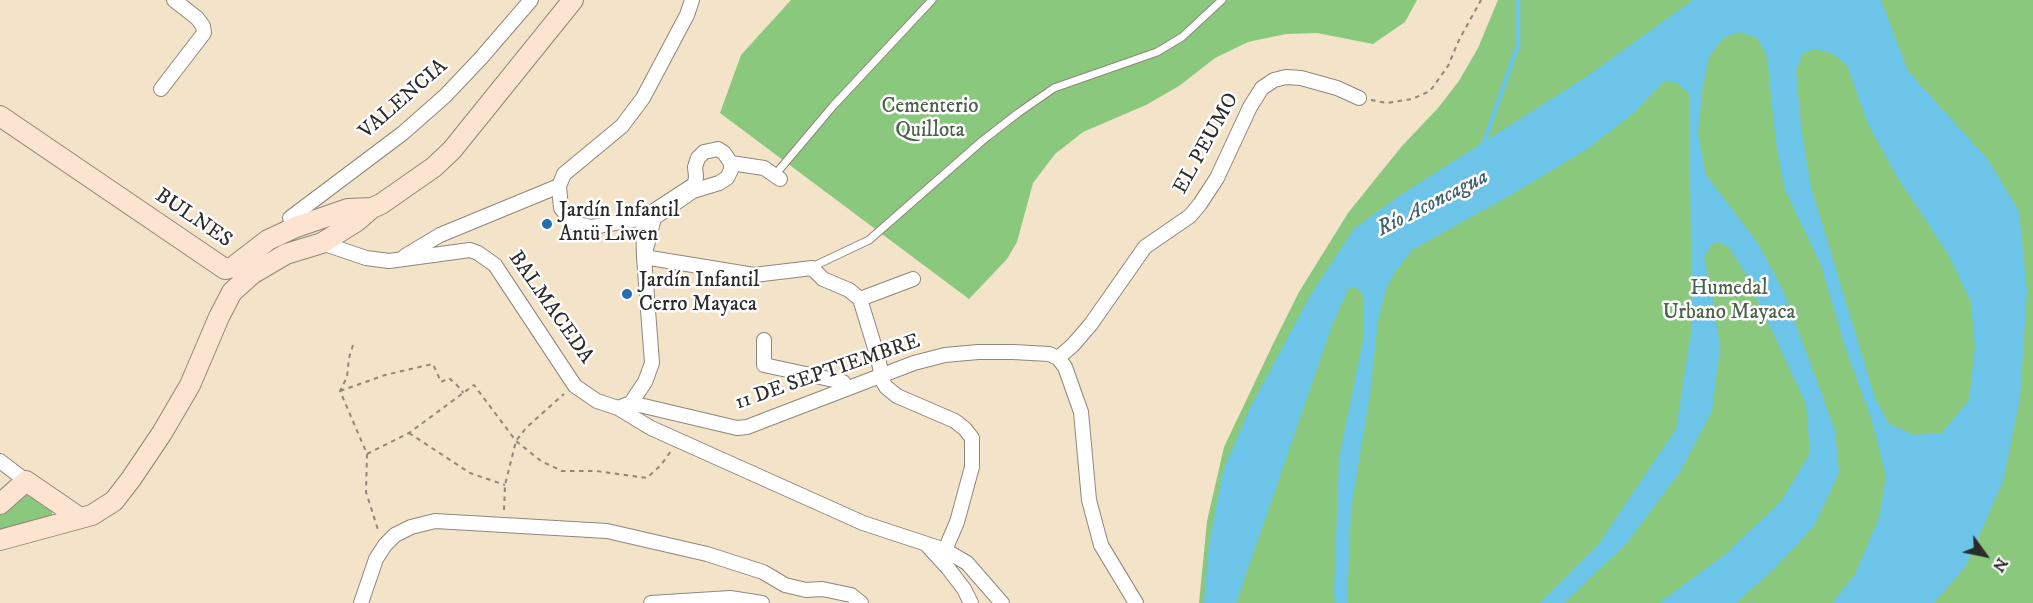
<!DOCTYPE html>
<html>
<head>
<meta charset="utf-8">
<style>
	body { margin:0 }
	#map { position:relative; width:2033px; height:603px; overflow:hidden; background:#f3e3c9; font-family:"IM FELL DW Pica",serif }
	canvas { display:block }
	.north { position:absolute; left:1955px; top:525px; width:60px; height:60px; -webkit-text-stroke:4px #fff; paint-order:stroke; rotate:123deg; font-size:16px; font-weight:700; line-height:24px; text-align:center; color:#2b2b2b }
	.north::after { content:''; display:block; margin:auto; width:21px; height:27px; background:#2b2b2b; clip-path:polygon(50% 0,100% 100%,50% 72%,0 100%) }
</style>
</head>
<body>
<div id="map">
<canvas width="2033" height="603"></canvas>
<div class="north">N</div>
</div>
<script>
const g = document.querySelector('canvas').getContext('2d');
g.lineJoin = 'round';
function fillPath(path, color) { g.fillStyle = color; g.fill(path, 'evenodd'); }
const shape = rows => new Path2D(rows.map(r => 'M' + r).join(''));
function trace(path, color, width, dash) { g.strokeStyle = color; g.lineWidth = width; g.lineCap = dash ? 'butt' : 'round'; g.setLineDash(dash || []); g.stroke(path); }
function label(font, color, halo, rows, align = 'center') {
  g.font = font + ' "IM FELL DW Pica",serif'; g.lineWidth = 5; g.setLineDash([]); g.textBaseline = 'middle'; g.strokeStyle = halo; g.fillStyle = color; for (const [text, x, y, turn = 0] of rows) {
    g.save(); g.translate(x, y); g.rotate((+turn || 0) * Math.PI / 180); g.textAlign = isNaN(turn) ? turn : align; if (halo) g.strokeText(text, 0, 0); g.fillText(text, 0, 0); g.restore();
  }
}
fillPath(shape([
	[791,0,1417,0,1405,22,1373,44,1317,33,1286,34,1248,42,1215,58,1179,86,1146,105,1083,132,1055,154,1033,183,1017,242,1007,259,969,299,720,113,741,55],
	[1498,0,2033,0,2033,603,1199,603,1207,521,1224,447,1274,342,1299,292,1348,213,1402,146,1438,108,1459,81,1478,48],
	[25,492,52,508,52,516,0,531,0,512]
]), '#8ac87e');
fillPath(shape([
	[1693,0,1881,0,1908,71,1988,160,2019,211,2027,291,2020,398,2003,481,1966,566,1934,603,1832,603,1854,576,1879,518,1886,476,1871,418,1844,344,1821,265,1785,190,1776,144,1767,56,1757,38,1739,32,1723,38,1709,57,1703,85,1698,133,1706,175,1757,242,1783,290,1835,430,1839,473,1814,526,1775,568,1736,603,1659,603,1727,553,1782,500,1810,453,1806,404,1745,273,1729,247,1718,242,1711,245,1704,258,1713,299,1720,347,1712,411,1680,472,1627,543,1564,603,1540,603,1598,545,1676,429,1692,326,1689,94,1677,83,1664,81,1634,113,1586,150,1509,196,1412,250,1398,268,1387,286,1378,321,1370,394,1351,509,1347,603,1335,603,1334,591,1339,458,1363,340,1363,296,1360,291,1354,287,1349,288,1333,323,1236,603,1204,603,1209,544,1223,471,1250,408,1311,294,1354,229,1399,196,1586,77],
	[1816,49,1833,54,1847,65,1867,122,1896,175,1948,254,1971,302,1975,347,1969,400,1942,433,1914,435,1889,424,1875,398,1811,187,1801,127,1796,71,1803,53]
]), '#6cc4e9');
trace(shape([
	[1483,145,1518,45,1518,0]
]), '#6cc4e9', 4.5);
const lane = shape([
	[774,176,833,106,932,0],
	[812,267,869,240,982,141,1018,113,1054,88,1157,52,1182,37,1222,0]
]);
const street = shape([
	[161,89,204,33,203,26,197,18,174,0],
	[731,163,764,168,780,179],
	[290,218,403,133,445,96,481,58,531,0],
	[643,218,592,227,573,223,561,208,559,186,564,174,622,126,643,98,687,15,692,0],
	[322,243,366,258,389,261,470,250,478,253,495,265,575,386,597,401,618,408,651,428,863,523,945,550,967,563,1002,603],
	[405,256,440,235,559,186],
	[860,299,913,279],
	[764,340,764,365,843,382,847,388],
	[1058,358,1065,367,1081,412,1089,500,1101,545,1136,603],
	[631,403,737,428,747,427,914,363,945,355,978,352,1013,352,1049,354,1058,358,1073,345,1091,324,1145,247,1190,216,1200,204,1217,178,1250,107,1262,88,1274,80,1286,77,1301,78,1337,88,1359,98],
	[618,408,631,403,645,382,652,363,644,257,654,218,693,191,719,183,727,178,731,170,731,163,724,153,718,149,704,152,698,158,695,167,696,176,695,184,643,218,644,257,754,275,812,268,823,279,849,290,860,299,878,358,883,382,886,387,897,396,955,421,965,429,972,438,972,467,957,522,945,550],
	[0,461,26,481],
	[927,545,948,568,964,589,971,603],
	[361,603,376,559,385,545,395,535,411,527,435,521,607,531,707,554,763,572,785,585,806,590,822,589,851,595,861,603],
	[651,603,730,598,762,603]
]);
const secondary = shape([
	[0,116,225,269,233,267,268,240,296,227,348,209,372,208],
	[0,504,26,481,80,518],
	[0,540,92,515,114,501,131,479,162,433,190,385,219,317,232,292,252,274,286,254,322,243,357,221,372,208,381,204,434,167,452,150,573,0]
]);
trace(lane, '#8f877a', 9);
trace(street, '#8f877a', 16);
trace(secondary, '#8f877a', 22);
trace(shape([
	[1371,100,1387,103,1412,99,1430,91,1448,66,1459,40,1481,0],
	[353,345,349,358,347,377,340,391,367,454,366,492,379,533],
	[340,391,385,375,433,364,441,382,449,378,462,390,463,393],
	[409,433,470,473,505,485],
	[367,454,409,433,474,385,516,441,541,461,562,471,596,471,647,478,661,465,671,451],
	[504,510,505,485,516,441,526,428,564,394]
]), '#8f877a', 2, [4.5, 4.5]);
trace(lane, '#fff', 7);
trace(street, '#fff', 14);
trace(secondary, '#fde4d0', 20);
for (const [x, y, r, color] of [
	[547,224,6,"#1f6fb2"],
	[627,294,6,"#1f6fb2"]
]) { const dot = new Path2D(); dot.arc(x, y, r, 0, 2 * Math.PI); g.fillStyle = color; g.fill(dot); trace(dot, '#fff', 2); }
label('21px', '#2b2b2b', '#fff', [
	["VALENCIA",404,100,-41],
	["EL PEUMO",1207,144,-61],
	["BULNES",193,219,34],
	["BALMACEDA",550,308,55],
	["11 DE SEPTIEMBRE",828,373,-19]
]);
label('21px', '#4c6248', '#fff', [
	["Cementerio",930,108],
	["Quillota",930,132],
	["Humedal",1729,290],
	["Urbano Mayaca",1729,314]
]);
label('21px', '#2b2b2b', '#fff', [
	["Jardín Infantil",559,212],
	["Antü Liwen",559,236],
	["Jardín Infantil",639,282],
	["Cerro Mayaca",639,306]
], 'left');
label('italic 22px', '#42616e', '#fff', [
	["Río Aconcagua",1433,204,-27]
]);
</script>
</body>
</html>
